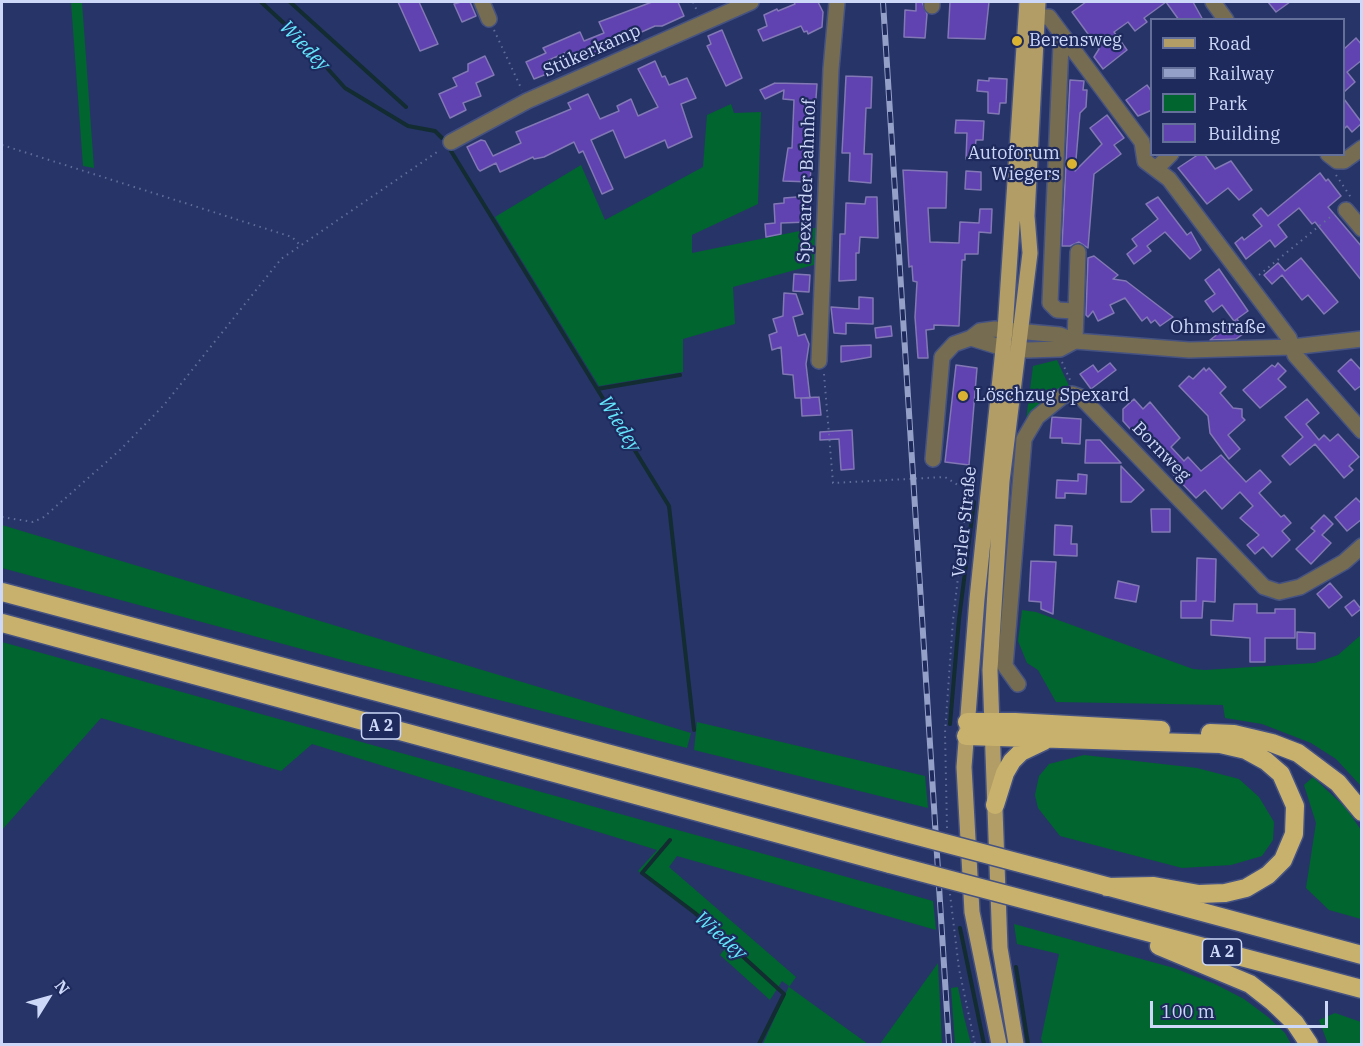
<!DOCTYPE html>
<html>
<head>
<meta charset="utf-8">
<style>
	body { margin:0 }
	#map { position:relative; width:1363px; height:1046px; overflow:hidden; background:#273468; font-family:"IBM Plex Serif",serif }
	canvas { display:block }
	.frame { position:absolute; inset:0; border:3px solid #cdd8f8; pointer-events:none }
	.legend { position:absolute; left:1150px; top:18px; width:195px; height:138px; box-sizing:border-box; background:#1e295c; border:2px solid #646f9a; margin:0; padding:8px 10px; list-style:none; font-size:18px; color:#cdd8f8 }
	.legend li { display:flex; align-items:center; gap:12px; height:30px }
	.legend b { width:30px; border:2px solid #646f9a }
	.north { position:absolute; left:18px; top:968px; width:60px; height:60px; -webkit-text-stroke:4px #1e295c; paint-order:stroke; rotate:53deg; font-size:16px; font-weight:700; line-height:24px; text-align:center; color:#cdd8f8 }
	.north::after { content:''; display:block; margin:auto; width:21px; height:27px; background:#cdd8f8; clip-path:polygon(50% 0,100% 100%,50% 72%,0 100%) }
	.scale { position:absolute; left:1150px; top:1001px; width:178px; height:27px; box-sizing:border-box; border:3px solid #cdd8f8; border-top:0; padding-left:8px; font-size:18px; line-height:21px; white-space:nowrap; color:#cdd8f8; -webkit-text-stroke:4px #1e295c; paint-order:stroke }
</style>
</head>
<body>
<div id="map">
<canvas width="1363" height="1046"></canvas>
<div class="frame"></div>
<ul class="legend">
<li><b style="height:8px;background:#b19d65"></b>Road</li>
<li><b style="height:8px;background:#94a0c7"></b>Railway</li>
<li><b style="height:16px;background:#00652e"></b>Park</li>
<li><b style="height:16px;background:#6043b1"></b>Building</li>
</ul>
<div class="north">N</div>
<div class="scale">100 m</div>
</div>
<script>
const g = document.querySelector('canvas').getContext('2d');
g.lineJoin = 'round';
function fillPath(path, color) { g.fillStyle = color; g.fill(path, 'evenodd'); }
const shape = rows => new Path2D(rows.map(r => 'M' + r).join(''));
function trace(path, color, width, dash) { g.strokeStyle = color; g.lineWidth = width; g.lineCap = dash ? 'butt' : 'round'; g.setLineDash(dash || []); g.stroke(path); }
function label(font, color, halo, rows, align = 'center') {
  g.font = font + ' "IBM Plex Serif",serif'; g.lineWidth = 4.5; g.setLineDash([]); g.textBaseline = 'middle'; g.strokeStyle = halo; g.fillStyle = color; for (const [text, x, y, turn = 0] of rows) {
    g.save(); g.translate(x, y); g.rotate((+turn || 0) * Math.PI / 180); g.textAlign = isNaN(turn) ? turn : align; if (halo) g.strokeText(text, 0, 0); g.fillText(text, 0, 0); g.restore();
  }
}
fillPath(shape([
	[71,2,82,2,94,168,83,166],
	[731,104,734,113,761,112,758,204,692,235,692,253,819,227,817,264,733,287,735,324,683,339,683,372,599,386,495,217,581,165,605,220,703,167,707,115],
	[1057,360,1069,386,1046,399,1026,420,1033,366],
	[2,525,691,733,687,748,346,661,2,568],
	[1022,610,1036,612,1193,669,1205,670,1315,663,1338,655,1361,635,1361,786,1336,759,1311,743,1262,724,1225,718,1223,705,1056,702,1038,670,1027,663,1018,641],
	[2,642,933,901,936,930,677,856,669,867,796,977,789,987,868,1044,763,1044,789,986,782,981,770,1000,720,955,728,945,694,914,638,871,657,850,312,744,281,771,101,718,2,830],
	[697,722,925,776,928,808,694,750],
	[1084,755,1197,768,1239,779,1259,797,1274,822,1273,840,1262,856,1231,865,1182,868,1060,836,1038,808,1035,795,1039,776,1049,764],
	[1313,777,1346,808,1361,830,1361,919,1329,910,1306,888,1316,823,1304,785],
	[1014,924,1174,968,1215,984,1244,999,1268,1017,1285,1033,1291,1044,1043,1044,1041,1039,1059,954,1017,944],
	[938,963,942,1044,880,1044],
	[958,987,964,1017,971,1044,955,1044,951,988],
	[1335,1013,1361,1022,1361,1044,1328,1044,1319,1020]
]), '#00652e');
trace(shape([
	[261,2,301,39,345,88,408,126,435,131,442,138],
	[290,2,406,107],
	[451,151,669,506,694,730],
	[597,389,680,375],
	[950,724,959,619,974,502],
	[670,840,642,873,695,913,784,994,759,1044],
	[960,928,984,1044],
	[1016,967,1028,1044]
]), '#122c31', 4);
const building = shape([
	[398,2,419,2,438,44,420,51,398,2],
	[461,2,470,2,476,16,462,22,454,4,461,2],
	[652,2,678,2,684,16,662,26,655,26,572,63,567,52,549,60,554,71,534,79,526,62,546,53,543,48,580,32,584,41,604,33,599,22,652,2],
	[794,2,818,2,823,12,822,27,808,34,807,31,804,32,801,26,763,41,758,30,767,26,764,15,777,9,778,11,795,4,794,2],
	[916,2,922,2,927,14,925,38,904,37,905,10,916,11,916,2],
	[950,2,989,2,985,39,948,38,950,2],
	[1086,2,1193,2,1203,20,1179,20,1166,2,1144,18,1147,22,1135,31,1128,22,1114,32,1127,50,1103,69,1094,57,1099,49,1072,12,1086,2],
	[1268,2,1290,2,1276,12,1268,2],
	[722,30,742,78,726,86,707,46,711,44,708,36,722,30],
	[1356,38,1362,45,1362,60,1347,72,1355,82,1344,92,1344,49,1356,38],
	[485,56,494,75,476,83,481,96,463,103,466,110,450,118,439,94,457,86,453,78,468,71,468,64,485,56],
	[655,61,662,77,665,76,669,85,687,78,696,98,681,104,692,137,668,148,665,140,625,158,613,130,591,140,613,189,602,194,583,151,579,153,574,142,544,157,534,159,533,157,500,172,496,163,480,171,478,169,467,147,481,140,485,141,493,156,521,143,516,132,571,109,568,103,588,94,600,119,619,111,617,106,631,99,638,116,658,107,638,69,655,61],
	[846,76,872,77,871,108,866,108,864,154,872,154,871,183,849,181,850,153,842,153,846,76],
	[989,78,1007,79,1006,103,1000,103,999,114,988,113,988,92,977,91,978,80,989,81,989,78],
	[1070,80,1084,81,1083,90,1087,90,1086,107,1080,113,1075,171,1102,144,1090,128,1107,115,1124,138,1114,145,1121,154,1094,174,1088,248,1079,242,1070,246,1062,246,1070,80],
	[775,83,817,84,810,182,783,181,788,148,792,148,794,100,783,99,784,90,765,99,760,90,775,83],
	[1147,85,1152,92,1152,110,1138,116,1126,100,1147,85],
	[1344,99,1362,123,1352,132,1347,126,1344,129,1344,99],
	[956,120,984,121,983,140,976,140,974,159,966,159,967,133,955,133,956,120],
	[1199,154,1204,154,1215,169,1231,161,1252,190,1239,200,1228,188,1207,204,1178,168,1199,154],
	[903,170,947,172,946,208,928,208,930,242,959,243,960,222,979,223,980,209,992,209,991,233,979,232,978,254,965,254,965,260,962,260,959,326,934,325,934,329,926,330,928,358,918,358,915,317,917,282,913,281,912,266,909,267,903,170],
	[966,171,981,172,981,190,965,189,966,171],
	[1320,173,1326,181,1328,179,1341,196,1328,207,1362,247,1362,281,1315,222,1312,224,1299,208,1278,225,1287,237,1275,247,1270,240,1246,259,1235,243,1242,237,1244,240,1262,226,1253,215,1261,208,1268,216,1320,173],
	[809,196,809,222,781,223,781,234,766,237,765,224,775,223,774,204,784,203,784,198,809,196],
	[866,197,877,197,878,238,860,237,859,253,856,253,856,280,839,281,840,234,845,234,846,203,865,204,866,197],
	[1158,197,1187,235,1191,232,1201,250,1190,259,1165,232,1147,246,1151,251,1134,264,1127,254,1137,246,1132,239,1158,219,1146,204,1158,197],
	[1094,256,1118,275,1113,279,1126,281,1173,317,1160,326,1155,320,1151,323,1147,317,1142,321,1125,298,1110,305,1114,313,1098,321,1093,311,1088,317,1086,315,1088,258,1094,256],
	[1301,258,1338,302,1324,314,1308,295,1302,300,1282,275,1272,284,1264,275,1278,263,1285,271,1301,258],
	[1219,269,1248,311,1234,321,1222,305,1213,312,1205,301,1215,294,1205,280,1219,269],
	[794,274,810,275,809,292,793,291,794,274],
	[784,293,796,294,803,314,793,317,798,336,805,334,809,344,806,364,810,398,795,398,793,375,783,374,781,347,772,350,769,335,777,332,773,319,783,316,784,293],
	[859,297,873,298,873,324,846,323,846,334,834,333,831,307,859,309,859,297],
	[1237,319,1246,332,1236,339,1210,340,1237,319],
	[891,326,892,336,876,338,875,328,891,326],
	[871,345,871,357,841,362,841,346,871,345],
	[1351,359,1362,371,1362,385,1355,390,1338,371,1351,359],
	[1110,363,1116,370,1091,389,1080,374,1093,365,1098,372,1110,363],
	[1278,363,1286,371,1278,379,1286,387,1260,408,1243,390,1272,365,1275,367,1278,363],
	[956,365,977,368,969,465,945,462,956,365],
	[1204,368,1206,371,1209,368,1226,387,1220,393,1233,408,1242,409,1242,417,1245,420,1228,435,1240,449,1229,459,1210,433,1208,416,1179,386,1189,376,1193,379,1204,368],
	[819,397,821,415,802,416,801,398,819,397],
	[1134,399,1143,409,1150,402,1180,438,1171,447,1184,461,1188,457,1201,471,1221,455,1246,482,1260,470,1271,482,1259,493,1281,517,1284,515,1291,523,1282,531,1290,540,1272,557,1263,547,1255,554,1247,545,1259,535,1240,518,1253,506,1240,492,1222,509,1205,490,1196,498,1172,473,1176,469,1164,454,1136,427,1132,431,1123,421,1123,409,1134,399],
	[1307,399,1319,413,1306,424,1319,440,1324,435,1330,441,1338,434,1359,457,1349,466,1353,470,1344,478,1315,444,1290,465,1282,456,1303,437,1285,417,1307,399],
	[1052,417,1081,419,1080,444,1062,443,1062,438,1050,438,1052,417],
	[852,430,854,469,841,470,839,439,820,440,820,432,852,430],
	[1086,440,1100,440,1121,463,1085,463,1086,440],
	[1121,466,1144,490,1131,502,1121,502,1121,466],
	[1078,474,1087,475,1086,494,1065,493,1065,498,1056,498,1057,480,1078,481,1078,474],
	[1356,498,1362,504,1362,519,1347,531,1335,517,1356,498],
	[1151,509,1170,509,1170,532,1152,532,1151,509],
	[1324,515,1333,524,1322,535,1331,543,1311,564,1296,549,1315,531,1311,528,1324,515],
	[1055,525,1072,526,1071,544,1077,544,1077,556,1054,555,1055,525],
	[1197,558,1216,559,1215,602,1203,601,1202,618,1181,618,1181,601,1196,601,1197,558],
	[1031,561,1056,562,1053,614,1041,609,1041,602,1029,601,1031,561],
	[1118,581,1139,586,1136,602,1115,598,1118,581],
	[1330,583,1342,597,1329,608,1317,594,1330,583],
	[1354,600,1361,609,1352,616,1345,607,1354,600],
	[1234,604,1257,604,1257,613,1275,613,1275,609,1295,609,1295,638,1265,638,1265,662,1250,662,1250,638,1211,635,1211,620,1233,621,1234,604],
	[1297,632,1315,633,1315,649,1297,649,1297,632]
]);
fillPath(building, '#6043b1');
trace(building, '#8278b5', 1.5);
const minor = shape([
	[482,2,489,19],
	[1213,2,1226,20],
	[932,6,932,2],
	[1027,17,1049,17,1142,142,1145,161,1169,179,1289,338,1295,355,1362,431],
	[1066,41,1061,44,1050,303,1057,310,1074,311],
	[451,142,527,101,751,2],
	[1328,154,1337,161,1344,161,1362,148],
	[1156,169,1171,154],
	[1346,210,1362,229],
	[971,338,1003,348,1028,350,1060,349,1075,341],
	[1075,341,1078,252],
	[819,361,831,69,837,2],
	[933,459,942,357,954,344,971,338,980,331,995,329,1060,335,1075,341,1189,350,1292,347,1362,339],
	[1018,684,1005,666,1024,439,1037,417,1063,396,1072,394,1081,397,1264,587,1279,592,1300,587,1344,562,1362,546]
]);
const major = shape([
	[999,1044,972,912,964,767,977,599,1005,330,1027,2],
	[1016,1044,1000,948,990,670,1002,481,1030,253,1027,216,1038,2]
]);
const highway = shape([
	[2,592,899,831],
	[2,623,890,864],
	[967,722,1015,722,1161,730],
	[1210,733,1234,734,1272,743,1298,753,1338,783,1362,812],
	[966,736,1220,744,1246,750,1266,761,1281,774,1295,806,1294,834,1283,860,1268,875,1246,888,1225,893,1199,894,1154,886,1107,887],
	[995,805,1005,773,1012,761,1021,752,1044,741],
	[1054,872,1362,955],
	[1049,906,1362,989],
	[1159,946,1250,984,1273,1002,1295,1023,1309,1044]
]);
trace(minor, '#455282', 18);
trace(major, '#455282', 18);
trace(highway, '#455282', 21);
trace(shape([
	[693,2,698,13],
	[494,30,522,90],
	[2,145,292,237,299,244],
	[1336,175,1352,199],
	[1259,275,1334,214],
	[1062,362,1071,382],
	[824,374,833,483,945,477,958,485],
	[2,517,33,522,44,517,120,450,164,405,281,259,440,150],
	[947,828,945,733,953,620,967,501,975,483],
	[950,894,959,969,975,1044]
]), '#606c99', 2, [1.5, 4.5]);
trace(minor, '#756c51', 15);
trace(major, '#b19d65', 15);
trace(highway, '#c8b16c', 18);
const rail = shape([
	[883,2,949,1044]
]);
trace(rail, '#94a0c7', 6);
trace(rail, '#1e295c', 4, [11]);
const highwayBridge = shape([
	[899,831,1054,872],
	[890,864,1049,906]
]);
trace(highwayBridge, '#455282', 21, []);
trace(highwayBridge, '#c8b16c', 18);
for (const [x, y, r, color] of [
	[1017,41,6,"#dab333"],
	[1072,164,6,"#dab333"],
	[963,396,6,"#dab333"]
]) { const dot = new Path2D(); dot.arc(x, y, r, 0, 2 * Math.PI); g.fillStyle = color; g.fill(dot); trace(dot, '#1e295c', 2); }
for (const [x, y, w] of [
	[381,726,39],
	[1222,952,39]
]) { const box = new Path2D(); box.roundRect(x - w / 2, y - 13, w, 26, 4.5); g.fillStyle = '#1e295c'; g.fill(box); trace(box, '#cdd8f8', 1.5); }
label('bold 16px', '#cdd8f8', null, [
	["A 2",381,726],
	["A 2",1222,952]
]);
label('18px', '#cdd8f8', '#1e295c', [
	["Berensweg",1029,41],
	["Autoforum",1060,154,"right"],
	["Wiegers",1060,175,"right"],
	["Löschzug Spexard",975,396]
], 'left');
label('18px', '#cdd8f8', '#1e295c', [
	["Stükerkamp",592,51,-24],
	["Spexarder Bahnhof",807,181,-88],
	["Ohmstraße",1218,328],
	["Bornweg",1161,452,46],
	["Verler Straße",965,522,-84]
]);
label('italic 20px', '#64e6fd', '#1e295c', [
	["Wiedey",304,46,46],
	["Wiedey",619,424,58],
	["Wiedey",720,936,42]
]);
</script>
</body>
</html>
